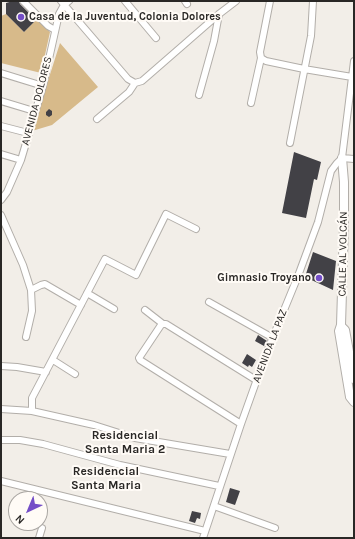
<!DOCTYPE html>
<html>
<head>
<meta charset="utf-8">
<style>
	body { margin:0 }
	#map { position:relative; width:355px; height:539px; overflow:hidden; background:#f2eee8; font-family:Karla,sans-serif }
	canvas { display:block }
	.frame { position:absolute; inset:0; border:2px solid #292725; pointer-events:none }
	.north { position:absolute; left:8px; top:491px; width:40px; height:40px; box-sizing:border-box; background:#fffbf6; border:1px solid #a9a6a2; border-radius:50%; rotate:224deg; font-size:11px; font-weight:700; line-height:16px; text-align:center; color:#292725 }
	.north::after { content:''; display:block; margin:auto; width:14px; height:18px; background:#744ec7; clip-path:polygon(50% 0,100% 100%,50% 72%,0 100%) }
</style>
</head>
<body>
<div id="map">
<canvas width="355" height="539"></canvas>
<div class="frame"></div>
<div class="north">N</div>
</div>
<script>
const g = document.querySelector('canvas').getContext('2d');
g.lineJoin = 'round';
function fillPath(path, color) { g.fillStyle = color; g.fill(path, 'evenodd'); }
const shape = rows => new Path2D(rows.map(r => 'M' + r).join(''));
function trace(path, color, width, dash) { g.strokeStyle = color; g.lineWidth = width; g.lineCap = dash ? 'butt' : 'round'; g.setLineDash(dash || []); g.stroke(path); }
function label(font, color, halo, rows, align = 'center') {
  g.font = font + ' Karla,sans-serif'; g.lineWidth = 4; g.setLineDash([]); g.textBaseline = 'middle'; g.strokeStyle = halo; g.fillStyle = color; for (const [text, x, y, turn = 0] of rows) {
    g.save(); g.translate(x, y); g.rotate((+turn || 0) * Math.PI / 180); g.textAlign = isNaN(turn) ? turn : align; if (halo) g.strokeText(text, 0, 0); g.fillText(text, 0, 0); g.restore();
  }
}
fillPath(shape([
	[6,14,24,32,37,19,50,32,41,73,1,63,1,16],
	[60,43,98,87,52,125,32,131]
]), '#d7ba8a');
fillPath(shape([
	[13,1,19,1,20,4,36,20,24,32,6,14,6,3],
	[49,109,52,111,52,115,49,117,46,115,46,112],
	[294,152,321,162,317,180,314,179,306,218,282,213],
	[313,252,336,261,333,290,305,277],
	[258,335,267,341,264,346,255,341],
	[247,354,256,360,252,367,249,365,248,367,242,363],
	[230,488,240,491,235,505,226,502],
	[192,511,201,513,200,519,197,518,195,523,189,521]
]), '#424146');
const minor = shape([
	[23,1,48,26,55,30],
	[61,1,128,79,135,83],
	[125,1,156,38],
	[185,1,187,4],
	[261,58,266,61,304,69,352,77],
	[1,73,43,86],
	[199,95,214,41,219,14],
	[1,101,34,111],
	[251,103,261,58,260,52,270,1],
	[97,119,129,92,135,83,142,81,219,14,236,1],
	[1,126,28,133],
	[290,143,311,36,313,1],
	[1,154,21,160],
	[342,158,354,61],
	[342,158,354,159],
	[1,200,7,192,21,160,43,86,59,14,64,5,69,1],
	[1,215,23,265,31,290,32,311,26,337],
	[31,290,41,285,45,284,81,305],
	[87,293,114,309],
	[209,302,273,338],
	[145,310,163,324,166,324,256,380],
	[163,324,161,325,139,358,140,360,241,424],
	[53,360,75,374],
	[1,366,17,367,46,372],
	[1,409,32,411,94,425,135,438,230,454],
	[32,411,32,398,105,259,136,275,166,214,196,229],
	[1,440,20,440,43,444,120,465,219,486],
	[1,481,205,531],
	[214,506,275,528],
	[39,538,42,528],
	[203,538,241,424,266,354,298,276,318,222,331,171,337,163,342,158]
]);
const major = shape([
	[342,158,344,182,344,225,341,325,339,331,350,397,354,402],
	[342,327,345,330,354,379]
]);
trace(minor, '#b2aea9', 8);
trace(major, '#b2aea9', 10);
trace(minor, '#fff', 6);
trace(major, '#fff', 8);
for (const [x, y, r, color] of [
	[21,17,4,"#744ec7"],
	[319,278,4,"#744ec7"]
]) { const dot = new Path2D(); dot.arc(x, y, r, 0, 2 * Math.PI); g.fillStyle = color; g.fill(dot); trace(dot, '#fffbf6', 1.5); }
label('bold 11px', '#292725', '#fffbf6', [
	["Casa de la Juventud, Colonia Dolores",29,17],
	["Gimnasio Troyano",311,278,"right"]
], 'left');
label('11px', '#292725', '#fffbf6', [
	["AVENIDA DOLORES",37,101,-75],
	["CALLE AL VOLCÁN",343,254,-89],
	["AVENIDA LA PAZ",270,346,-69]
]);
label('bold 12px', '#292725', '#fffbf6', [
	["Residencial",125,436],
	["Santa Maria 2",125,450],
	["Residencial",106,472],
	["Santa Maria",106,486]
]);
</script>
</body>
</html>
